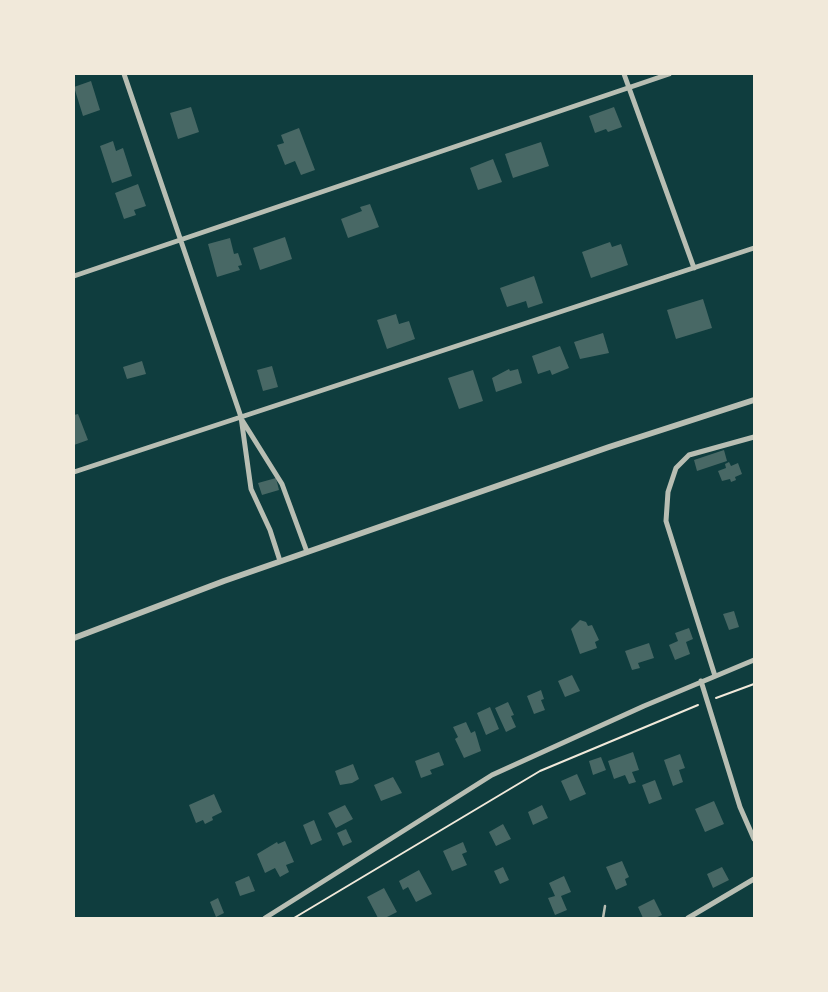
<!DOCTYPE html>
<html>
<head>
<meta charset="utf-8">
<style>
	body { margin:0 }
	#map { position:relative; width:828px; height:992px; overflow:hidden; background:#0f3d3e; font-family:Ubuntu,sans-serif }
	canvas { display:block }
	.frame { position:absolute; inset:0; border:75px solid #f1e9da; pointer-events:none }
</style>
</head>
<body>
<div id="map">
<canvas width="828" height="992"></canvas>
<div class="frame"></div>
</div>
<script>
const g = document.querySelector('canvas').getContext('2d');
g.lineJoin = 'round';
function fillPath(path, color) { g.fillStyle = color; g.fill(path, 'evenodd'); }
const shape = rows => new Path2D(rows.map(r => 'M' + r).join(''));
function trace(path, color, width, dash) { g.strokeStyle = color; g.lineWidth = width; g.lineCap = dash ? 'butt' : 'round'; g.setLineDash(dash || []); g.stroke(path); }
fillPath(shape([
	[91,81,100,110,83,116,74,87],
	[191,107,199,132,178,139,170,113],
	[614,107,622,127,608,132,606,129,595,133,589,116],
	[299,128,315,170,301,175,295,161,285,165,277,145,284,143,281,135],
	[113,141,116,151,123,148,132,176,112,183,100,146],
	[541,142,549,166,513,178,505,154],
	[493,159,502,182,478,190,470,168],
	[138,184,146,206,134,210,136,215,124,219,115,193],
	[370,204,379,227,348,238,341,219,362,211,360,207],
	[285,237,292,259,260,270,253,248],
	[230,238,234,254,238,253,242,265,238,266,240,270,217,277,208,244],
	[610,242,612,247,621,244,628,265,591,278,582,252],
	[534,276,543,303,528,308,526,301,507,307,500,288],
	[703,299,712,328,676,339,667,310],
	[396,314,399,324,409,321,415,339,387,349,377,320],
	[603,333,609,353,580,359,574,342],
	[560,346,569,368,552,375,550,370,538,374,532,356],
	[142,361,146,374,127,379,123,367],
	[272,366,278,387,263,391,257,370],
	[509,369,510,371,518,369,522,383,496,392,492,378],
	[473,370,483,401,459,409,448,378],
	[78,414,88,440,74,445,74,415],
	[724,450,727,461,697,471,694,460],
	[729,462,731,466,738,463,742,474,735,477,736,480,731,482,730,479,722,481,718,471,726,468,725,464],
	[276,478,279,490,262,495,258,483],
	[734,611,739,627,729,630,723,614],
	[580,620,586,622,588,626,592,625,599,640,595,642,597,648,580,654,571,629],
	[689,628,693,639,686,642,690,654,675,660,669,645,678,641,675,633],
	[649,643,654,658,638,663,640,668,632,670,625,651],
	[572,675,580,691,565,697,558,681],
	[541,690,544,699,541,700,545,710,534,714,527,696],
	[508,702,514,715,511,716,516,727,506,732,495,708],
	[490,707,499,729,486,735,477,713],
	[466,722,471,733,475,731,481,751,464,758,455,739,458,737,453,727],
	[439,752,444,765,430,770,432,774,421,778,415,761],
	[633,752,639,770,632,772,636,782,629,784,625,775,614,779,608,761],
	[680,754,685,768,679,770,683,782,673,786,664,760],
	[601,757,606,770,593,775,589,761],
	[353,764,359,779,352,783,340,785,335,771],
	[577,774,586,794,570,801,561,781],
	[393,777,402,793,381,801,374,785],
	[655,780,662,799,649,804,642,785],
	[214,794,222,812,212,817,213,820,205,824,203,820,196,823,189,805],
	[714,801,724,824,705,832,695,809],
	[345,805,353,819,336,828,328,813],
	[542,805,548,818,533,825,528,812],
	[314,820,322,840,311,845,303,825],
	[503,824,511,839,496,846,489,832],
	[346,829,352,842,343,846,337,833],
	[285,841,294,862,286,865,289,872,280,877,275,868,265,873,257,854,277,842,278,844],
	[463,842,467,852,462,854,467,865,452,871,443,851],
	[622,861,629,877,625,879,627,885,616,890,606,867],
	[503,867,509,880,500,884,494,871],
	[722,867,729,880,713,888,707,874],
	[419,870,432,894,416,902,408,887,403,890,399,881],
	[249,876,255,891,240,896,235,882],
	[564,876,571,892,561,896,567,910,555,915,548,898,555,896,549,883],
	[384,888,397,912,385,918,378,918,367,897],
	[218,898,224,913,216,917,210,902],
	[654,899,662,915,655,918,643,918,638,907]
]), '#486865');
trace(shape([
	[716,698,754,684],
	[294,918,540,771,698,705]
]), '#f1e9da', 2);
trace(shape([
	[603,918,605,906]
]), '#b8beb3', 2.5);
trace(shape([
	[124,74,241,417,251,489,270,530,280,561],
	[624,74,694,268],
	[74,276,669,74],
	[242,420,282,484,307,552],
	[74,472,754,248],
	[715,676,666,521,668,492,676,468,689,455,754,437],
	[701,681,740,807,754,839],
	[265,918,492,775,644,706,754,660],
	[688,918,754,879]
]), '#b8beb3', 5);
trace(shape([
	[74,638,224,581,609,447,754,400]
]), '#b8beb3', 6);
</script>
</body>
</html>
